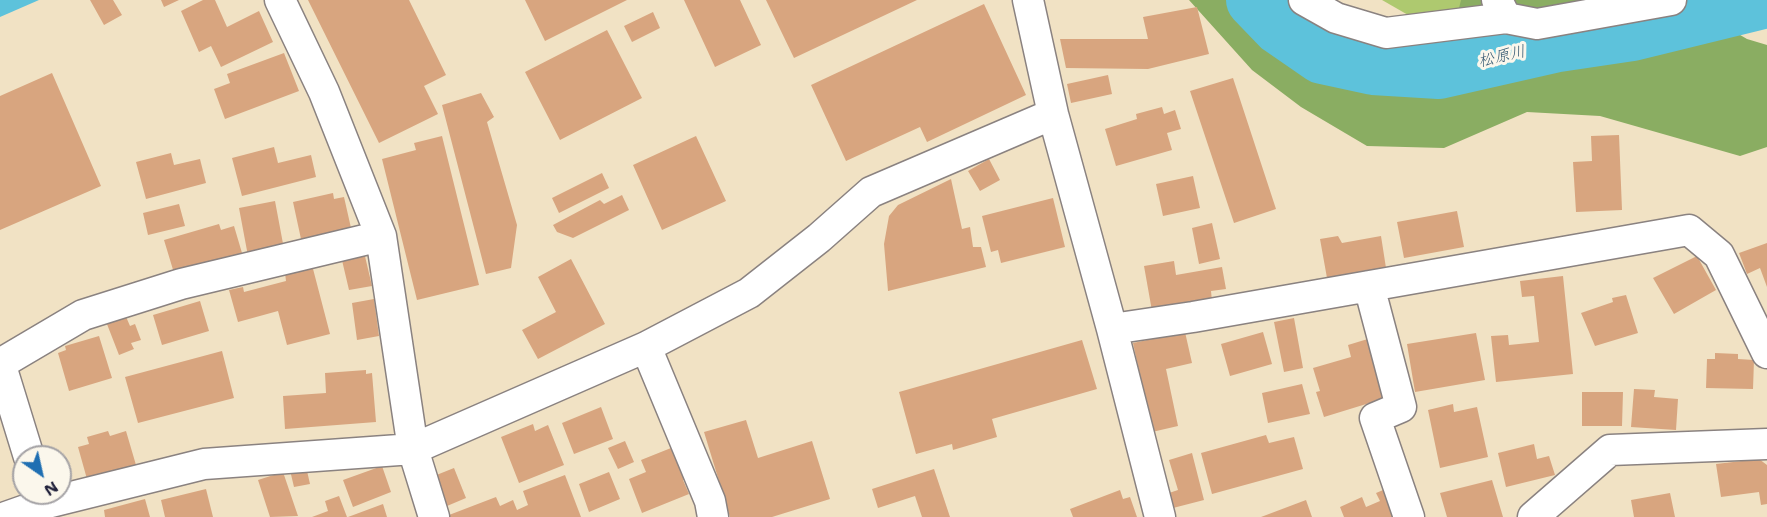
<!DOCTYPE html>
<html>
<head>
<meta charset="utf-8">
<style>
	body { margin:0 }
	#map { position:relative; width:1767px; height:517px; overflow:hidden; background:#f1e2c4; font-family:"Shantell Sans",sans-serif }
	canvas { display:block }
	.north { position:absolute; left:12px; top:445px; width:60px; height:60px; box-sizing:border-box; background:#fbf7ec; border:2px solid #a4a2a5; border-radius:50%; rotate:146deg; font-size:16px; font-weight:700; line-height:24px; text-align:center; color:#22223b }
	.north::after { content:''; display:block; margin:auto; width:21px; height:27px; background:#1f6fb2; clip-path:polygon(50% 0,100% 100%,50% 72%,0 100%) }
</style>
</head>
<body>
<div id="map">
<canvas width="1767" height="517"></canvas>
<div class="north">N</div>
</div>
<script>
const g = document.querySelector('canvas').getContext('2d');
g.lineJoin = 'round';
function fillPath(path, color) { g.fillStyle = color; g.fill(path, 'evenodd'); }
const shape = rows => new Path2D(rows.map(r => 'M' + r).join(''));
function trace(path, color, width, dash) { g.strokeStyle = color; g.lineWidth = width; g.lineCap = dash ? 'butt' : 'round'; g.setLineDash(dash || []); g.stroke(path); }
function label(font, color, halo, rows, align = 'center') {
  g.font = font + ' "Shantell Sans","Klee One",sans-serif'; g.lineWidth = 6; g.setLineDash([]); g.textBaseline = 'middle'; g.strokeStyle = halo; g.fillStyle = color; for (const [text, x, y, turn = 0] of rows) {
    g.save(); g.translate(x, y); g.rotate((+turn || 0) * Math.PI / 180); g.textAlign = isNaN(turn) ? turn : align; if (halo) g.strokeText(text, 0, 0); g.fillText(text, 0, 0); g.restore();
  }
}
fillPath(shape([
	[1382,0,1671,0,1429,27]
]), '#aec96f');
fillPath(shape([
	[1189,0,1278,0,1446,61,1461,0,1680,0,1747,39,1767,45,1767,147,1740,156,1600,116,1527,112,1444,148,1367,146,1301,107,1252,70]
]), '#8aad62');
fillPath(shape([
	[0,0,39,0,0,17]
]), '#5dc2db');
trace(shape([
	[1254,0,1280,27,1322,56,1373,67,1439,71,1558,44,1632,33,1767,0]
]), '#5dc2db', 56);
fillPath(shape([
	[90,0,113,0,122,15,104,25],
	[161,0,179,0,164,7],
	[203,0,215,0,227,27,259,11,273,42,221,67,211,46,199,52,181,11],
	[308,0,409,0,446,75,424,86,438,114,379,143],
	[525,0,627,0,545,41],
	[684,0,740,0,761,45,715,67],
	[766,0,917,0,794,58],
	[984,4,1026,95,927,142,920,127,846,161,811,85],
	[1197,7,1209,54,1148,69,1066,68,1060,39,1148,39,1143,17],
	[653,12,660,28,632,42,624,26],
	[607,30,642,98,560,140,525,72],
	[284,53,299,91,225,119,214,89,230,83,227,74],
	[52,73,101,186,0,230,0,96],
	[1108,75,1112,94,1071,103,1067,84],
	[1233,78,1276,209,1234,223,1190,91],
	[481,93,494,117,487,122,517,225,511,268,486,274,442,105],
	[1162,107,1164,114,1175,110,1181,129,1167,133,1172,150,1116,166,1105,129,1137,119,1136,114],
	[1619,135,1622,210,1576,212,1573,162,1592,161,1591,136],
	[442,136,479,285,417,300,382,159,416,150,414,143],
	[696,136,726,201,662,230,633,165],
	[274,147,278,163,311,155,316,177,242,196,232,158],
	[171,153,174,165,200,159,206,183,146,199,136,162],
	[989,159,1000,180,980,191,968,171],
	[602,173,609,188,559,213,552,198],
	[1193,176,1200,208,1163,216,1156,184],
	[951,179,962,229,970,227,973,247,981,247,986,267,888,291,884,244,889,216,898,205],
	[333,193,334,199,344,197,351,228,301,239,293,202],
	[622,195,629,210,573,238,557,232,553,225,600,200,604,204],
	[1053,198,1065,247,1001,263,998,250,991,252,982,216],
	[275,201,284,249,248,256,239,208],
	[179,204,185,226,148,235,143,213],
	[1457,211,1464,247,1404,258,1397,222],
	[1212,223,1220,259,1199,264,1192,228],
	[219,224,221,230,234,226,242,253,174,273,164,240],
	[1338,236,1342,243,1381,236,1386,268,1327,278,1320,239],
	[1767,243,1767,287,1760,268,1747,274,1739,253],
	[364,252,372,286,349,290,341,256],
	[1697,256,1716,290,1674,314,1653,278],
	[571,259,605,324,538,359,522,330,556,312,538,277],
	[1174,261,1176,275,1222,267,1226,289,1211,291,1212,301,1152,311,1144,266],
	[312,265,330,334,287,345,278,311,238,322,229,290,243,287,244,292,286,281,285,273],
	[1563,276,1573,374,1496,382,1491,336,1508,335,1509,345,1539,342,1534,296,1522,297,1520,281],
	[1626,295,1638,333,1595,346,1581,313,1613,302,1612,298],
	[374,299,379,336,357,340,352,303],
	[200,301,209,331,162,345,153,315],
	[124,312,130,326,135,324,141,340,131,343,134,349,119,355,105,319],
	[1294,318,1303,368,1284,372,1274,322],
	[1185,332,1192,363,1166,369,1178,426,1152,432,1133,343],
	[1263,332,1272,364,1230,376,1221,344],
	[1476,333,1485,380,1415,392,1407,344],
	[99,336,112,378,69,391,58,353,66,350,65,346],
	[1371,338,1389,397,1324,417,1316,392,1320,391,1313,368,1351,357,1348,345],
	[1082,340,1097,389,992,419,997,437,953,450,952,444,916,454,899,392],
	[222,351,234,398,138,423,125,377],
	[1715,353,1738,354,1738,359,1754,360,1753,389,1706,388,1707,359,1715,359],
	[366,370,366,374,372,373,376,422,285,429,283,396,326,393,325,373],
	[1302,384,1310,414,1268,423,1262,393],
	[1634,389,1655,390,1654,397,1678,399,1676,430,1631,427],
	[1582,392,1623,392,1622,426,1582,426],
	[1453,404,1454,412,1477,407,1488,457,1440,468,1428,410],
	[601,407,613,439,574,454,562,423],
	[746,420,758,458,812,441,830,499,772,517,730,517,704,432],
	[533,424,535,431,548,425,564,465,519,483,501,437],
	[108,431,110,436,126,431,136,465,87,479,78,447,89,444,87,437],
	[1266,435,1269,443,1294,437,1303,469,1212,494,1201,453],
	[625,441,634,462,618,469,608,448],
	[1534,444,1537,459,1549,456,1555,475,1506,487,1498,453],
	[671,448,675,456,681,453,691,477,683,480,689,494,642,513,629,479,646,472,641,460],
	[1192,453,1204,500,1173,508,1169,493,1178,490,1169,460],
	[1759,459,1767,465,1767,504,1761,505,1759,492,1721,497,1716,464],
	[305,462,310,484,294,487,289,466],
	[382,466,391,492,353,507,343,480],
	[454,468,466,498,447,506,434,476],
	[934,469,950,517,922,517,915,496,878,508,872,489],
	[283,472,298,516,270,517,258,480],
	[609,472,620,499,589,512,579,484],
	[565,475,581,517,450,517,449,515,496,497,500,506,513,500,517,510,528,505,523,491],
	[1492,480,1503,517,1447,517,1440,493],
	[1388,488,1395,517,1344,517,1340,507,1362,497,1366,507,1380,501,1376,493],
	[206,489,213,517,165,517,161,500],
	[1120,490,1123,499,1130,497,1137,517,1073,517,1070,509],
	[1670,493,1675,517,1634,517,1631,500],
	[339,496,347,517,312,517,328,511,325,501],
	[145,499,150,517,105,517,104,510],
	[1306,500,1312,517,1261,517],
	[383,504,387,517,348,517]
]), '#d8a57f');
const minor = shape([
	[280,0,324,92,381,236,413,449,434,517],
	[1028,0,1053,114,1112,329,1160,517],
	[1304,0,1336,18,1386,33,1506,18],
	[1497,0,1506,18,1537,24,1671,0],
	[1369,286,1401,407,1375,418,1409,517],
	[1112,329,1193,317,1689,230,1719,255,1767,353],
	[646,347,710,501,713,517],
	[29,457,1,366,5,361,83,315,181,284,381,236],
	[6,517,43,504,204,464,413,449,646,347,749,293,819,238,871,192,1053,114],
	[1533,517,1610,450,1767,444]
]);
trace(minor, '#8a8280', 33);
trace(minor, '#fff', 30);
label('italic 16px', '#375a73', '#fbf7ec', [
	["松原川",1502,57,-13]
]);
</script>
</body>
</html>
